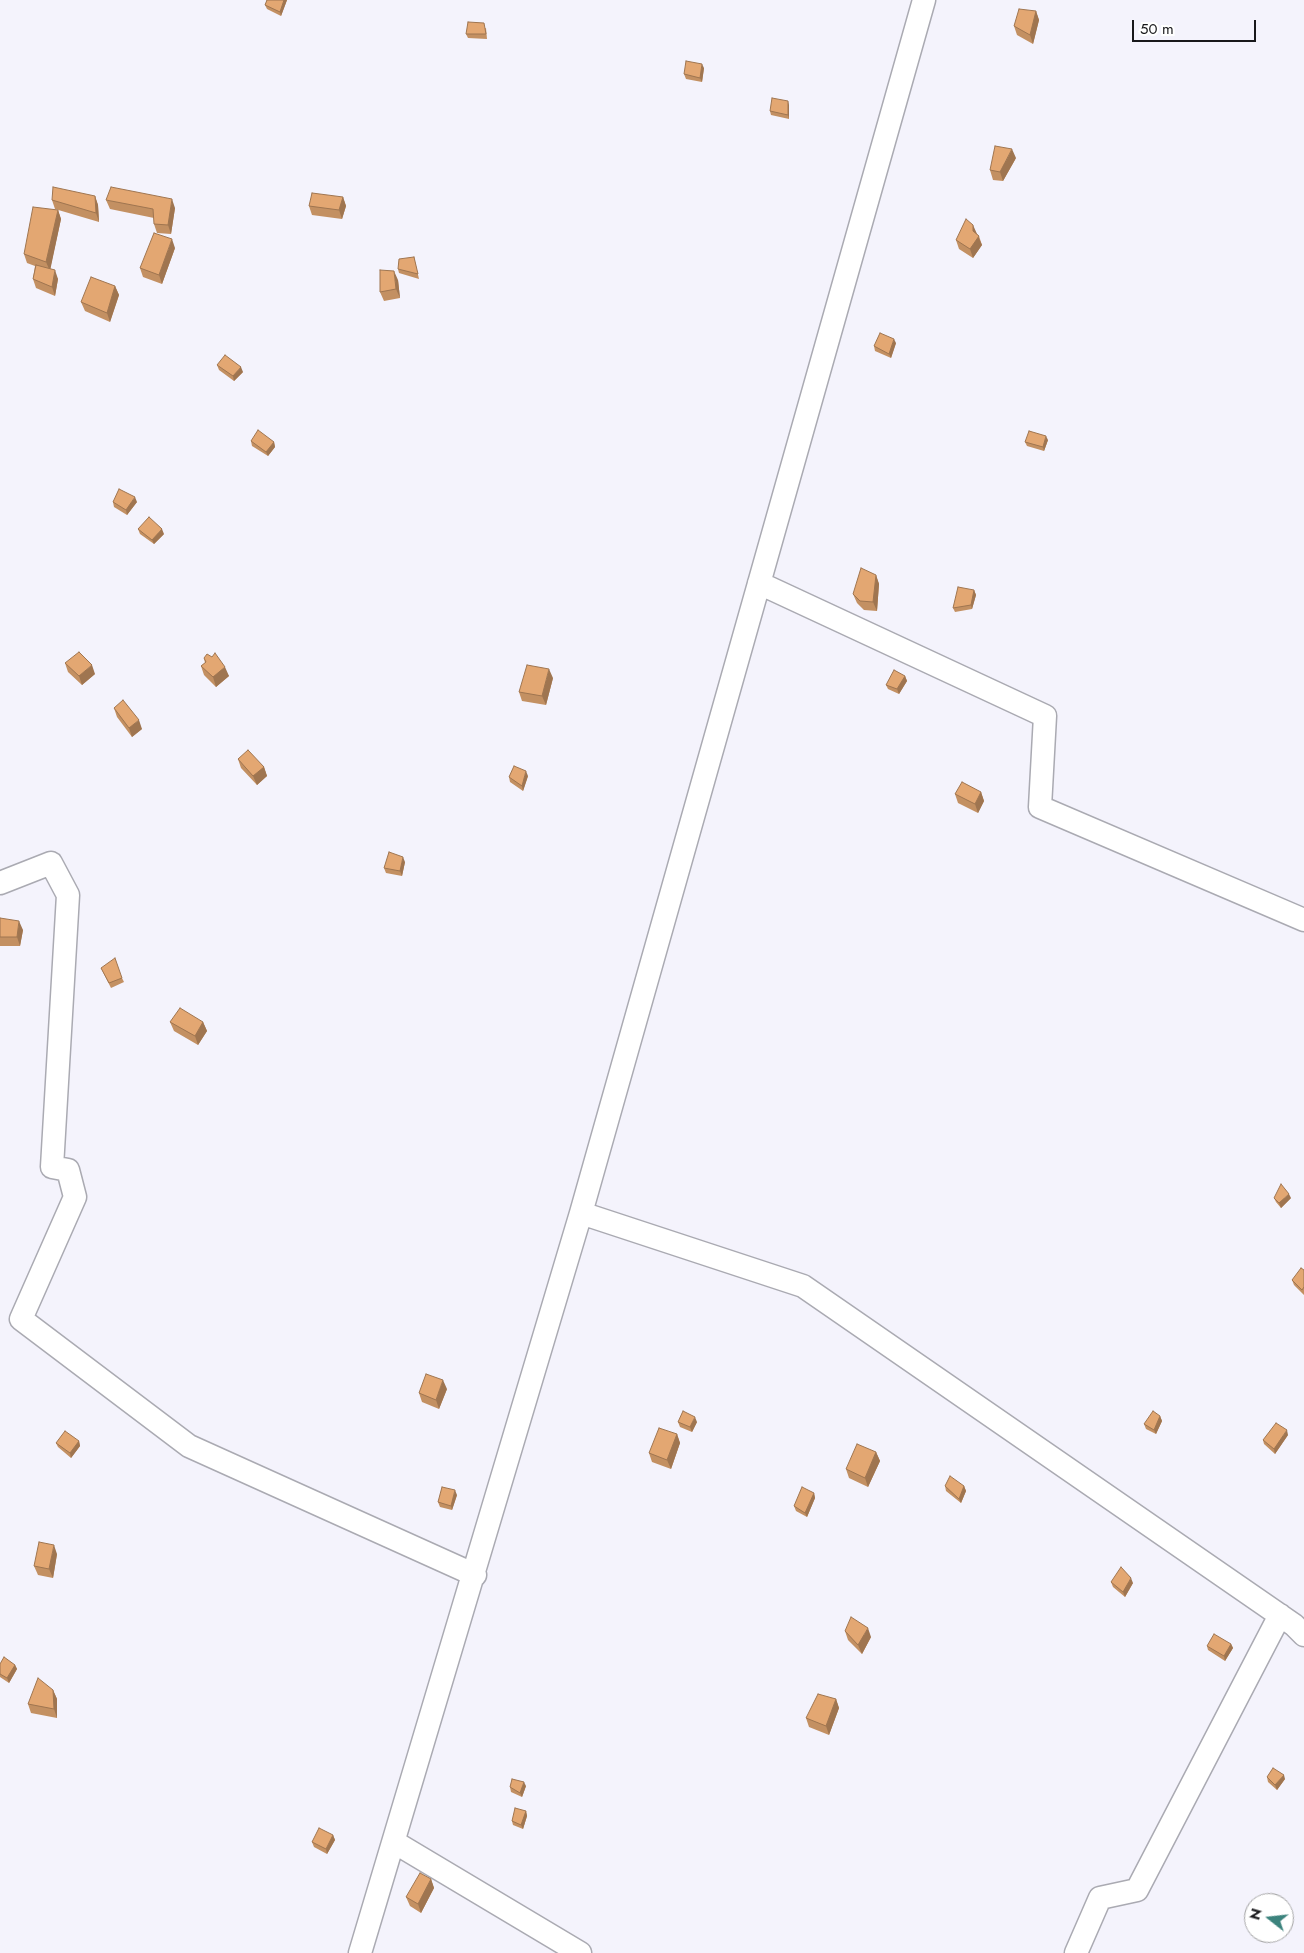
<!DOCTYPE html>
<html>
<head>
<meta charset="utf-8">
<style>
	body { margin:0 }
	#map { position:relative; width:1304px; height:1953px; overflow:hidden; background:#f4f3fc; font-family:Jost,sans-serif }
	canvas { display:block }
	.north { position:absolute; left:1244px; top:1893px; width:50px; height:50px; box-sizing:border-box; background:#fff; border:1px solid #a3a3a4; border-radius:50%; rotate:286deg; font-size:14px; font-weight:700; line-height:20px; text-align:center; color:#18181b }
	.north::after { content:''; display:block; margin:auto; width:18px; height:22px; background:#3c837d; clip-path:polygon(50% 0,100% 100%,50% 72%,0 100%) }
	.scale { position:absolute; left:1132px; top:20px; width:124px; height:22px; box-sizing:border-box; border:2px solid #18181b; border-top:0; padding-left:6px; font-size:15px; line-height:18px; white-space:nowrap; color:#18181b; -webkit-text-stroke:4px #fff; paint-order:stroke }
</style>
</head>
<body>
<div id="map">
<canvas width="1304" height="1953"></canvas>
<div class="north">N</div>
<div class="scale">50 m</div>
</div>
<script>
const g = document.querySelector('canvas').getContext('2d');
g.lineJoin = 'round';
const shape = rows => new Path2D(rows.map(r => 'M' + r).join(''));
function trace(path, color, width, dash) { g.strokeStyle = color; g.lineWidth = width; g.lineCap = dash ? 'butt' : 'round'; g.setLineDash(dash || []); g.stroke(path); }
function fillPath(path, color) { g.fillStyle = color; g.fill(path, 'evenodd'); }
const minor = shape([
	[759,583,1045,716,1040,807,1304,920],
	[0,883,51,863,68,895,52,1167,68,1170,75,1197,21,1319,189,1446,475,1575],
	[581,1213,803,1286,1294,1625,1304,1635],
	[394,1842,580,1953],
	[360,1953,581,1213,924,0],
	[1076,1953,1100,1898,1137,1890,1280,1615]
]);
trace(minor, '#aaaab2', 25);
trace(minor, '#fff', 22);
fillPath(shape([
	[267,0,287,0,281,16,267,9,265,5],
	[1036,11,1039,20,1033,44,1017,35,1014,26],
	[486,28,487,39,468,38,466,34],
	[704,68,702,82,686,79,684,74],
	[789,105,789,119,771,115,770,111],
	[1016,158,1003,181,993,180,990,170],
	[95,196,98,205,99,222,55,209,52,200],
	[343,197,346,206,342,219,312,215,309,206],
	[106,200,175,208,171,234,157,233,154,224,154,218,110,209],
	[58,210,61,219,50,269,58,279,55,296,36,288,33,279,35,266,27,263,24,254],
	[979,236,982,245,973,258,959,249,956,240],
	[175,248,162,284,143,277,140,268],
	[414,257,419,279,399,273,398,269],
	[398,280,400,298,384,301,380,292],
	[115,286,119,295,110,322,85,311,81,302],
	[896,343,891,358,875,351,874,346],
	[217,365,243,372,234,381,219,370],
	[1048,440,1044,451,1027,446,1025,442],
	[251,441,274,442,275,447,268,456,252,446],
	[113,502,137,502,127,515,114,507],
	[138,529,164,534,154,544,140,534],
	[876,575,879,584,877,611,864,610,857,603,853,594],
	[974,590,976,595,972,609,955,612,953,608],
	[212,657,229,676,216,687,204,675,201,666,205,663,204,658],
	[65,663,95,674,82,685,68,672],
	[905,676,907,681,899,694,888,689,886,685],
	[553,678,546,705,522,701,519,692],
	[114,708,142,729,132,737,117,717],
	[238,759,264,767,267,776,257,785,241,768],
	[528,776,523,791,510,782,509,777],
	[981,792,984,801,978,813,958,803,955,794],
	[405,862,402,876,386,873,384,868],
	[0,918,23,930,20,946,0,946],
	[101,968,122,978,124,982,111,988],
	[170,1022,203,1022,207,1031,198,1045,174,1031],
	[1274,1198,1291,1198,1281,1208,1276,1202],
	[1304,1270,1304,1295,1294,1285,1292,1280],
	[447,1389,439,1409,422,1402,419,1393],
	[1160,1416,1162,1421,1156,1434,1146,1429,1144,1424],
	[678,1422,697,1422,692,1432,680,1427],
	[677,1434,680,1443,671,1469,652,1462,649,1453],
	[1288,1435,1275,1454,1264,1444,1263,1440],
	[79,1441,80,1446,71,1458,58,1447,56,1443],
	[876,1452,880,1461,868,1487,849,1478,846,1469],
	[945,1486,964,1486,966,1491,961,1503,946,1491],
	[814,1493,815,1498,807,1517,796,1511,794,1506],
	[457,1495,452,1510,440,1507,438,1502],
	[57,1554,53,1578,38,1575,34,1566],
	[1111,1582,1133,1583,1125,1597,1113,1587],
	[845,1631,871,1637,862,1654,848,1640],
	[1231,1644,1233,1648,1225,1661,1208,1650,1207,1646],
	[0,1664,15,1665,17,1669,9,1683,0,1677],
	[53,1690,57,1699,57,1718,31,1713,28,1704],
	[836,1699,839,1708,829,1735,809,1727,806,1718],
	[1267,1777,1285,1779,1277,1790,1268,1782],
	[526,1786,522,1797,511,1792,510,1787],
	[526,1811,527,1816,523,1829,513,1825,512,1821],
	[333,1835,335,1840,327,1854,314,1847,312,1842],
	[431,1879,434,1888,421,1913,410,1906,406,1897]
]), '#c39062');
fillPath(shape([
	[284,0,287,0,281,16,280,12],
	[1036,11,1039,20,1033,44,1030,35],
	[702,64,704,68,702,82,700,78],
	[788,101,789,105,789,119,788,115],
	[1012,149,1016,158,1003,181,1000,172],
	[95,196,98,205,99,222,96,213],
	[343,197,346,206,342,219,339,210],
	[172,199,175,208,171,234,168,225],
	[58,210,61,219,50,271,46,262],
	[973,225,982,245,973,258,970,249],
	[172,239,175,248,162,284,159,275],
	[55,270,58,279,55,296,52,287],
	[394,271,398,280,400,298,396,289],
	[115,286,119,295,110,322,107,313],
	[894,339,896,343,891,358,889,354],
	[241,367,243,372,234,381,233,376],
	[1046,436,1048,440,1044,451,1043,447],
	[274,442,275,447,268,456,266,452],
	[135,497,137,502,127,515,126,510],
	[162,529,164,534,154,544,152,540],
	[876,575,879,584,877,611,873,602],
	[974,590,976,595,972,609,971,605],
	[92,665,95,674,82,685,79,676],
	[225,667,229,676,216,687,213,677],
	[549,669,553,678,546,705,542,696],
	[905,676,907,681,899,694,897,689],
	[139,720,142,729,132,737,129,728],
	[264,767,267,776,257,785,253,776],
	[526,771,528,776,523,791,522,786],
	[981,792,984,801,978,813,975,804],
	[403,857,405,862,402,876,400,871],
	[19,921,23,930,20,946,17,937],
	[203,1022,207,1031,198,1045,195,1036],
	[1289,1194,1291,1198,1281,1208,1279,1203],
	[443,1380,447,1389,439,1409,436,1400],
	[1160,1416,1162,1421,1156,1434,1154,1430],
	[695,1417,697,1422,692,1432,690,1427],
	[1287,1430,1288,1435,1275,1454,1274,1449],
	[677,1434,680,1443,671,1469,667,1460],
	[79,1441,80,1446,71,1458,70,1453],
	[876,1452,880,1461,868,1487,865,1478],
	[964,1486,966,1491,961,1503,959,1499],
	[455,1490,457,1495,452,1510,451,1506],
	[814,1493,815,1498,807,1517,805,1513],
	[54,1545,57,1554,53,1578,49,1569],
	[1131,1578,1133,1583,1125,1597,1123,1592],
	[868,1628,871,1637,862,1654,858,1645],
	[1231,1644,1233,1648,1225,1661,1224,1656],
	[15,1665,17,1669,9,1683,7,1678],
	[53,1690,57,1699,57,1718,54,1709],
	[836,1699,839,1708,829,1735,826,1726],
	[1284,1775,1285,1779,1277,1790,1275,1785],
	[524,1782,526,1786,522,1797,520,1793],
	[526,1811,527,1816,523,1829,521,1825],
	[333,1835,335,1840,327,1854,326,1849],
	[431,1879,434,1888,421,1913,418,1904]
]), '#9f7550');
const building = shape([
	[267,0,284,0,280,12,265,5,267,0],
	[1019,9,1036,11,1030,35,1014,26,1019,9],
	[468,22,484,23,486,34,466,34,468,22],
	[686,61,702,64,700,78,684,74,686,61],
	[772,98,788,101,788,115,770,111,772,98],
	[995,146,1012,149,1000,172,990,170,995,146],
	[53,187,95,196,96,213,52,200,53,187],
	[111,187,172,199,168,225,154,224,153,209,106,200,111,187],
	[312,193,343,197,339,210,309,206,312,193],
	[33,207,58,210,46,262,24,254,33,207],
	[966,219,973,225,973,231,979,236,970,249,956,240,966,219],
	[154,233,172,239,159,275,140,268,154,233],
	[414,257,418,274,398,269,399,259,414,257],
	[36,265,55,270,52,287,33,279,36,265],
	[380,270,394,271,396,289,380,292,380,270],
	[91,277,115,286,107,313,81,302,91,277],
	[880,333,894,339,889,354,874,346,880,333],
	[225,355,241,367,233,376,217,365,225,355],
	[258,430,274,442,266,452,251,441,258,430],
	[1029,431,1046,436,1043,447,1025,442,1029,431],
	[119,489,135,497,126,510,113,502,119,489],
	[149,517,162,529,152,540,138,529,149,517],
	[861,568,876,575,873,602,860,601,853,594,861,568],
	[958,587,974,590,971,605,953,608,958,587],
	[79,652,92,665,79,676,65,663,79,652],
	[215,653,225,667,213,677,201,666,206,662,204,658,207,654,212,657,215,653],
	[527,665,549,669,542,696,519,692,527,665],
	[894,670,905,676,897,689,886,685,894,670],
	[123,700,139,720,129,728,114,708,123,700],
	[248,750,264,767,253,776,238,759,248,750],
	[514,766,526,771,522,786,509,777,514,766],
	[962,782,981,792,975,804,955,794,962,782],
	[389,852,403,857,400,871,384,868,389,852],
	[0,918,19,921,17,937,0,937,0,918],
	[115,958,122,978,109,983,101,968,115,958],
	[180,1008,203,1022,195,1036,170,1022,180,1008],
	[1281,1184,1289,1194,1279,1203,1274,1198,1281,1184],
	[1301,1268,1304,1270,1304,1287,1302,1290,1292,1280,1301,1268],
	[426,1374,443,1380,436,1400,419,1393,426,1374],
	[683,1411,695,1417,690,1427,678,1422,683,1411],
	[1153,1411,1160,1416,1154,1430,1144,1424,1153,1411],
	[1276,1423,1287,1430,1274,1449,1263,1440,1276,1423],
	[659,1428,677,1434,667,1460,649,1453,659,1428],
	[65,1431,79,1441,70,1453,56,1443,65,1431],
	[857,1444,876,1452,865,1478,846,1469,857,1444],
	[950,1476,964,1486,959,1499,945,1486,950,1476],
	[442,1487,455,1490,451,1506,438,1502,442,1487],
	[802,1487,814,1493,805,1513,794,1506,802,1487],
	[39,1542,54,1545,49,1569,34,1566,39,1542],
	[1121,1567,1131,1578,1123,1592,1111,1582,1121,1567],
	[851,1617,868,1628,858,1645,845,1631,851,1617],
	[1214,1634,1231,1644,1224,1656,1207,1646,1214,1634],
	[4,1657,15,1665,7,1678,0,1674,0,1664,4,1657],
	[38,1678,53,1690,54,1709,28,1704,38,1678],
	[818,1694,836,1699,826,1726,806,1718,818,1694],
	[1273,1768,1284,1775,1275,1785,1267,1777,1273,1768],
	[512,1779,524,1782,520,1793,510,1787,512,1779],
	[515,1808,526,1811,521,1825,512,1821,515,1808],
	[319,1828,333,1835,326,1849,312,1842,319,1828],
	[420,1873,431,1879,418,1904,406,1897,420,1873]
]);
fillPath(building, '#e3a772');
trace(building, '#9f7550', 1);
</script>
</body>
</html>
